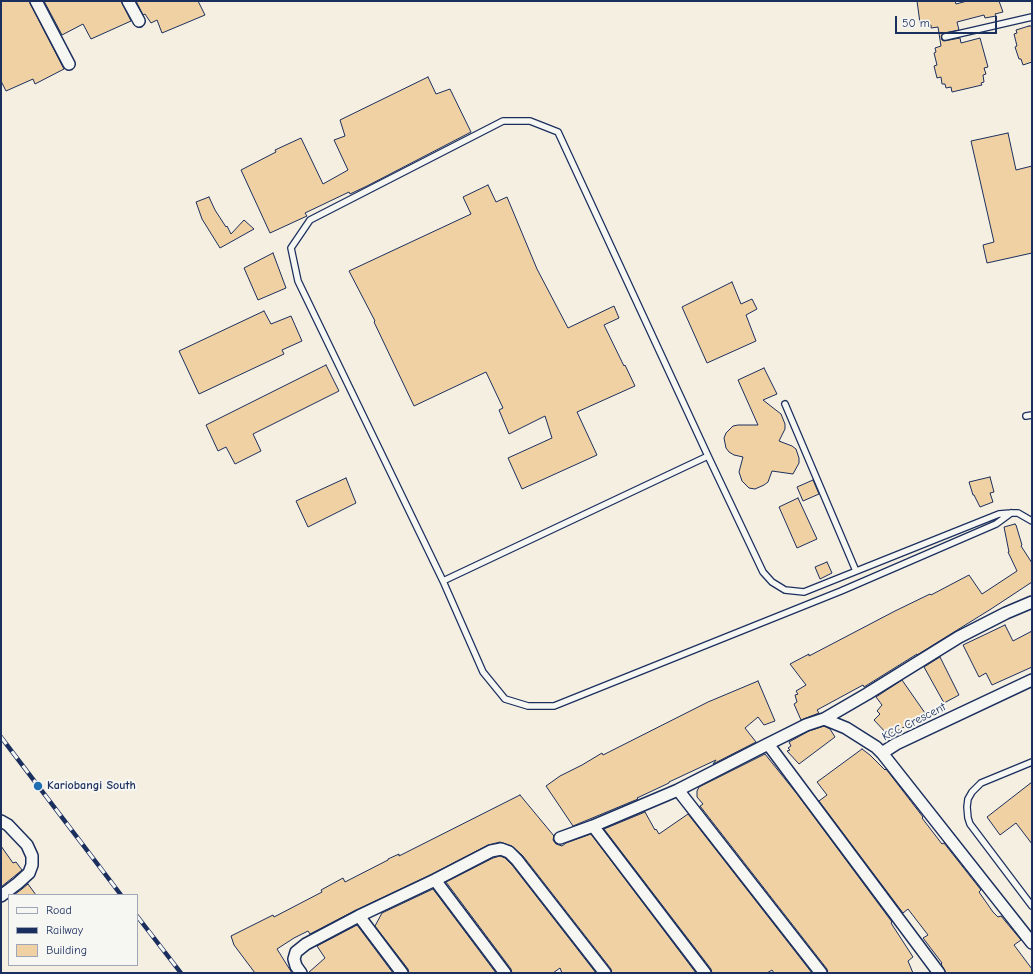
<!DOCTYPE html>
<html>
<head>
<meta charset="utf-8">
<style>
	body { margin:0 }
	#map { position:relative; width:1033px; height:974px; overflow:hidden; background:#f5efe2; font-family:"Comic Neue",sans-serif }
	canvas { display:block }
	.frame { position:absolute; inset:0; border:2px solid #1b2f5e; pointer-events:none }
	.legend { position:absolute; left:8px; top:894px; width:130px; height:72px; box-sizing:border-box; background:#f6f6f2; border:1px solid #9ea6b7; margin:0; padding:5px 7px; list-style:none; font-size:12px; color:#1b2f5e }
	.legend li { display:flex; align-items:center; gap:8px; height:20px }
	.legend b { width:20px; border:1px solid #9ea6b7 }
	.scale { position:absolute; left:895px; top:16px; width:102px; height:18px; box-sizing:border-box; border:2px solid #1b2f5e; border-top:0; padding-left:5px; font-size:12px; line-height:14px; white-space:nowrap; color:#1b2f5e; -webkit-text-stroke:3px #f6f6f2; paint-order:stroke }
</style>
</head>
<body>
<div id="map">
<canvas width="1033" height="974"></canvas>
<div class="frame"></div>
<ul class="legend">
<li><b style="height:5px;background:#f6f6f2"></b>Road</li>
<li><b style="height:5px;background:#1b2f5e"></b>Railway</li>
<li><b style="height:11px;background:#f0d1a3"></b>Building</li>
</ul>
<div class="scale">50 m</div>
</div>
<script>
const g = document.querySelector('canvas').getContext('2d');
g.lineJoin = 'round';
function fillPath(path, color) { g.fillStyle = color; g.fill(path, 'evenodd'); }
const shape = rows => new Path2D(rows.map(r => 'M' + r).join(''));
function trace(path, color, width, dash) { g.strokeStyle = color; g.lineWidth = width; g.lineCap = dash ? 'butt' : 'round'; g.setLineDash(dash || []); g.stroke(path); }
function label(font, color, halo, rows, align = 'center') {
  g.font = font + ' "Comic Neue",sans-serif'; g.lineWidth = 4; g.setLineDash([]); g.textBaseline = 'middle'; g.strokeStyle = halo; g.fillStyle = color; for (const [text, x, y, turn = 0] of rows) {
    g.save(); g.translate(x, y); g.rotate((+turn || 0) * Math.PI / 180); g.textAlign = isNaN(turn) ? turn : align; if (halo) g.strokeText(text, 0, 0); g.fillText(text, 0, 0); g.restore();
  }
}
const building = shape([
	[1,1,29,1,64,69,35,84,33,79,6,91,1,81,1,1],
	[44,1,121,1,131,21,91,39,83,24,62,35,44,1],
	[136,1,198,1,205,15,162,33,157,20,151,23,145,14,143,15,136,1],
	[917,1,955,1,956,4,967,1,999,1,1003,12,995,14,996,16,985,18,984,15,957,22,959,30,944,33,941,36,942,40,944,41,960,38,961,43,980,38,988,67,984,68,986,74,983,75,984,82,981,83,982,85,952,92,951,87,946,88,945,84,942,84,941,77,937,78,934,66,937,65,934,53,936,52,935,48,941,46,938,27,931,28,931,25,923,26,922,22,920,23,917,1],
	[1029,26,1032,26,1032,62,1023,65,1021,59,1019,59,1015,47,1017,46,1014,34,1017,33,1016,30,1029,26],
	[428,77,436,94,450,89,471,132,367,186,350,194,349,192,305,213,307,216,270,233,241,170,276,152,275,150,301,138,323,184,348,170,334,140,345,136,340,120,428,77],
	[1008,133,1016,170,1032,166,1032,253,987,263,983,245,994,242,971,141,1008,133],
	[488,185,496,202,507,197,537,269,568,328,614,306,619,318,604,325,624,366,625,365,635,386,577,412,597,455,522,489,508,458,552,438,545,416,509,434,499,410,503,408,486,372,414,406,374,322,375,321,349,271,471,214,463,197,488,185],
	[209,197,215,210,226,227,227,226,231,234,244,220,254,229,220,248,202,219,196,202,209,197],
	[273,253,286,288,258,300,244,268,273,253],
	[732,282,741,304,752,299,757,309,746,315,756,341,707,363,682,307,732,282],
	[264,311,271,324,291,316,302,341,282,350,284,354,199,394,179,351,264,311],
	[326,365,339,391,253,434,261,451,235,464,226,447,218,451,206,425,326,365],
	[764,368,777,394,763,400,781,414,785,424,785,429,779,441,792,446,796,449,799,458,799,463,793,474,772,471,768,482,764,485,755,489,749,488,742,481,739,472,743,457,734,455,729,452,726,448,724,438,726,433,733,426,738,425,758,425,738,380,764,368],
	[990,477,994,492,990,493,993,502,980,507,974,495,973,495,969,482,990,477],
	[346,478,356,503,308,527,296,501,346,478],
	[813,480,819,494,803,501,797,487,813,480],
	[798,498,817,539,797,548,779,507,798,498],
	[1015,524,1016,525,1022,545,1021,546,1032,563,1032,582,991,609,917,655,917,654,864,687,863,685,817,710,819,713,801,720,794,704,797,702,795,695,798,694,796,691,806,685,790,664,809,654,809,656,895,611,930,594,931,595,969,575,982,594,1017,571,1008,552,1009,552,1004,527,1015,524],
	[827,562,832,573,820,579,815,567,827,562],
	[1005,625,1013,641,1032,631,1032,667,992,685,986,673,979,677,963,645,1005,625],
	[940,657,959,695,944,703,924,667,940,657],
	[902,680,925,713,916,718,916,719,910,723,910,724,895,732,894,730,889,736,874,720,880,714,877,711,882,705,876,697,902,680],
	[758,681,775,721,764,725,758,717,745,728,756,742,713,764,716,760,669,782,669,783,637,798,638,799,573,826,546,786,560,776,582,765,602,753,603,755,708,702,758,681],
	[824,726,830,729,835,737,799,764,787,751,790,750,788,748,791,746,789,742,809,731,824,726],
	[862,749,870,755,885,770,886,769,923,817,922,818,942,844,944,843,981,890,979,892,993,912,998,917,1001,916,1021,940,1014,945,1032,969,1032,973,946,973,941,964,942,963,923,938,928,935,908,909,903,913,819,801,827,795,817,782,862,749],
	[765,754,797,794,892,922,891,923,913,957,908,961,913,973,828,973,827,969,700,806,703,804,697,797,697,791,699,787,765,754],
	[1032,782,1032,844,1016,823,1000,835,987,817,1032,782],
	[520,795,554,836,553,840,556,844,562,846,566,843,591,834,696,973,612,973,611,969,523,856,512,846,500,842,488,845,432,874,356,910,310,934,308,931,294,938,277,949,292,973,255,973,234,945,231,936,273,915,274,917,322,892,321,890,343,878,345,882,388,860,388,859,399,854,399,856,520,795],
	[645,812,655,830,656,829,659,834,688,814,812,973,774,973,772,970,767,973,712,973,711,969,604,829,645,812],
	[1,846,13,863,16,862,22,870,1,887,1,846],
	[500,856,505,858,512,865,596,973,562,973,560,968,553,973,512,973,511,969,446,882,493,858,500,856],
	[28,884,36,895,14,895,22,889,28,884],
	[433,889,496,973,409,973,408,969,375,926,382,913,433,889],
	[357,925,393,973,308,973,325,958,317,946,357,925]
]);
fillPath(building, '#f0d1a3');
trace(building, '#1b2f5e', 1);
const lane = shape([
	[945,37,1032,17],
	[785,404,856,571],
	[1026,416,1032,415],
	[1011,513,996,524,841,591,554,706,528,706,505,699,483,672,443,581,708,456,763,572,772,582,785,590,804,592,999,514,1011,513,1018,513,1032,521],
	[443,581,298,281,291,248,310,220,503,121,530,121,558,132,708,456],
	[1032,762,981,783,972,792,968,799,967,807,968,818,970,824,1032,906]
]);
const street = shape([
	[36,1,69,64],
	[128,1,139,21],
	[824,719,867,694,959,637,1006,613,1032,602],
	[768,744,806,725,824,719,846,728,876,747,882,753,896,744,1032,680],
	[882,753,1032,943],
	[678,790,768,744,939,973],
	[1,821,8,825,27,845,32,856,32,865,29,873,18,883,1,896],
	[593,826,705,973],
	[560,838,593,826,678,790,821,973],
	[435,880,505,973],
	[359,916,402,973],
	[301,973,296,966,294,959,296,952,306,944,359,916,435,880,491,851,501,849,509,852,517,860,605,973]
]);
trace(lane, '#1b2f5e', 8);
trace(street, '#1b2f5e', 14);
trace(lane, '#f6f6f2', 5.5);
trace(street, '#f6f6f2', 11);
const rail = shape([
	[1,737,121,895],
	[137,916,181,973]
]);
trace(rail, '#1b2f5e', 4.5);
trace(rail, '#f6f6f2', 3, [9]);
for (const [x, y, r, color] of [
	[38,786,5,"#1f6fb2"]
]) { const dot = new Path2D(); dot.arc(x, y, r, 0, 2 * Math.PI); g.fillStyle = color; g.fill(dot); trace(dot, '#f6f6f2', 1.5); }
label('12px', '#1b2f5e', '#f6f6f2', [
	["KCC Crescent",914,722,-27]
]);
label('bold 12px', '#1b2f5e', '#f6f6f2', [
	["Kariobangi South",47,786]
], 'left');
</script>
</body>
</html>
